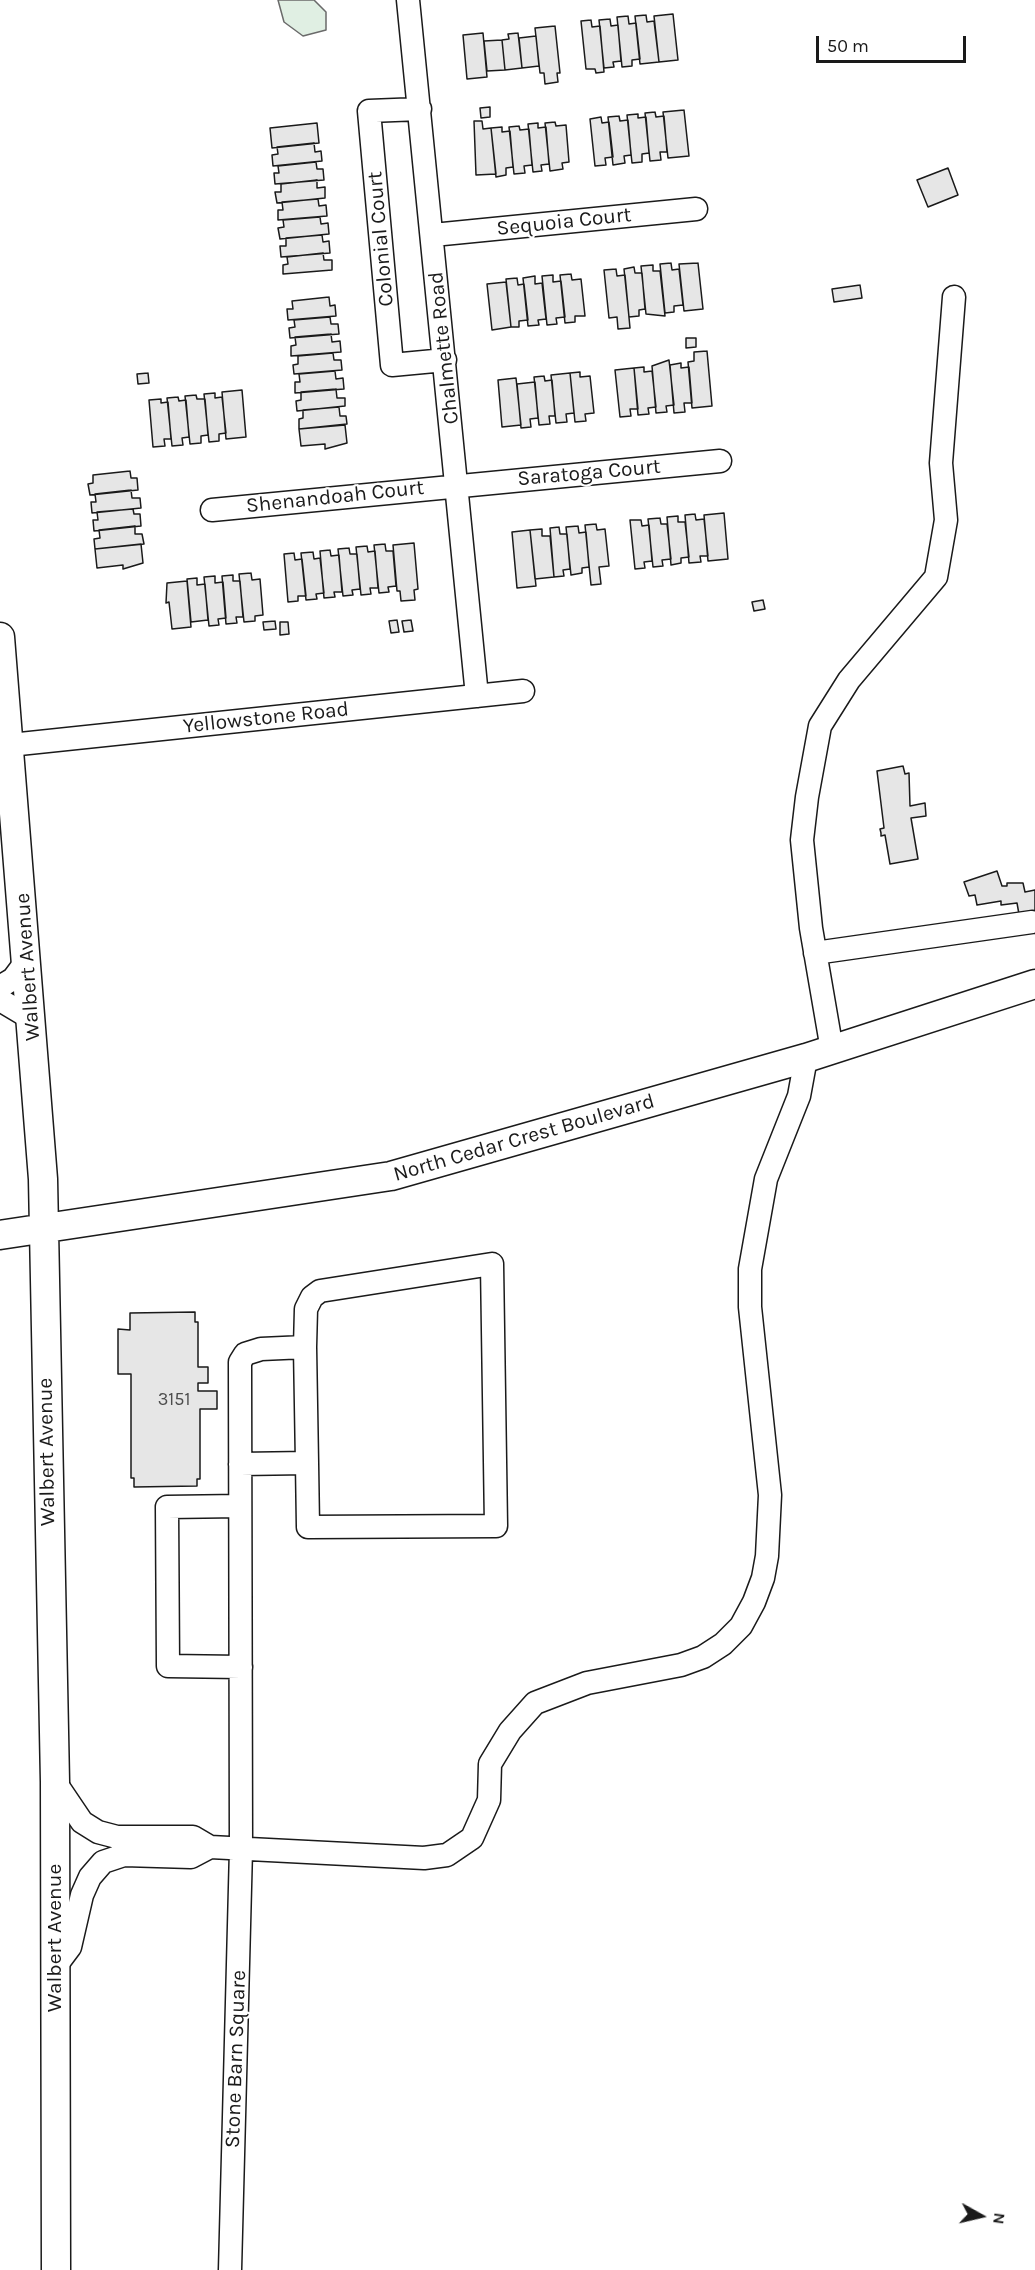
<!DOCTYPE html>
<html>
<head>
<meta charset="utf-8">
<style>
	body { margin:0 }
	#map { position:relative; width:1035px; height:2270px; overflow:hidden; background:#fff; font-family:Karla,sans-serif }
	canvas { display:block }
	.north { position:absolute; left:951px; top:2186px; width:60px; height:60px; -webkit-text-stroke:4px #fff; paint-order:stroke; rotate:98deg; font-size:16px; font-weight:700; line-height:24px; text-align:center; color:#1a1a1a }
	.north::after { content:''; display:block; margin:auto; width:21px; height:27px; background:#1a1a1a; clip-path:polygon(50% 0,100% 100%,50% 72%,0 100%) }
	.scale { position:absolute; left:816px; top:36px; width:150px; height:27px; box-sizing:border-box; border:3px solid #1a1a1a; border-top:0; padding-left:8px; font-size:18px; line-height:21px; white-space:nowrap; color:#1a1a1a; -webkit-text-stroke:4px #fff; paint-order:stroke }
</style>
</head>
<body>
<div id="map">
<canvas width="1035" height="2270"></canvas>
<div class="north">N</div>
<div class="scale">50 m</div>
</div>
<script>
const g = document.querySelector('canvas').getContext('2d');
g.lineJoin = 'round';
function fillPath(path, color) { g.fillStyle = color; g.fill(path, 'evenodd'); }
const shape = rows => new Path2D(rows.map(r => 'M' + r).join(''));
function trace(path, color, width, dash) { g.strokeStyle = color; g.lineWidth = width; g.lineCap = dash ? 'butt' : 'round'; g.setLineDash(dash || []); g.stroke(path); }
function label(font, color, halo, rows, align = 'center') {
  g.font = font + ' Karla,sans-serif'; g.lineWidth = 4.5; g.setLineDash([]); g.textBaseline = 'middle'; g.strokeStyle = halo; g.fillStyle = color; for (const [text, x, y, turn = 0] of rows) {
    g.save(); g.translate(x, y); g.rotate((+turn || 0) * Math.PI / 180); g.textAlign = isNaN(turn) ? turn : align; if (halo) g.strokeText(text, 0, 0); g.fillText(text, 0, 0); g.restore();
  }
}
const green = shape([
	[278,0,314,0,326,12,326,30,303,36,284,22,278,0]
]);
fillPath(green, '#e0efe3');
trace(green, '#6a6a6a', 1.5);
const building = shape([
	[673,14,678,60,659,62,654,16,673,14],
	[646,15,647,22,654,21,659,62,640,64,635,16,646,15],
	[628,16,629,24,636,23,640,59,632,60,632,66,622,67,617,17,628,16],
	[610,19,611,26,618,25,621,61,613,62,614,67,604,68,599,20,610,19],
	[591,20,592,27,600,26,604,72,596,73,595,69,586,69,581,21,591,20],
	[555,26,560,73,557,73,558,82,545,84,544,73,540,73,535,28,555,26],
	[483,33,487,77,467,79,463,35,483,33],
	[518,33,522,68,505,70,502,40,509,39,508,34,518,33],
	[536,36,539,66,522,68,519,38,536,36],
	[502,40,505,70,487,71,484,41,502,40],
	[490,107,490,117,481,118,480,108,490,107],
	[684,110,689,156,668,158,663,112,684,110],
	[655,112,656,117,664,116,667,152,660,152,661,160,650,161,645,113,655,112],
	[638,114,638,118,646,117,649,153,642,154,642,162,632,163,627,115,638,114],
	[619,116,620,121,628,120,631,155,624,156,625,163,613,165,608,117,619,116],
	[601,117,602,123,609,122,613,157,605,158,606,165,595,166,590,119,601,117],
	[474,121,482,121,483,129,491,128,496,174,476,175,474,121],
	[555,122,556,126,566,125,569,162,562,163,563,169,550,171,545,123,555,122],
	[317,123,319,143,272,148,270,128,317,123],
	[538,123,538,128,546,127,549,164,541,165,542,171,533,172,528,124,538,123],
	[519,126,520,130,529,129,532,165,524,166,525,173,514,174,509,127,519,126],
	[502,127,502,132,510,131,513,167,506,168,506,175,496,177,491,128,502,127],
	[314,143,315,152,321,151,322,161,273,166,272,155,278,154,277,147,314,143],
	[316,162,317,169,323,169,324,180,275,184,274,173,279,173,278,166,316,162],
	[948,168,958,195,928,207,917,180,948,168],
	[317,180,317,188,325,187,325,198,277,203,275,192,281,192,281,184,317,180],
	[318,199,319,206,326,205,327,216,278,220,278,210,283,210,282,202,318,199],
	[320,217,321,224,328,223,329,234,280,239,278,228,284,227,283,220,320,217],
	[322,235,323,242,329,241,330,253,281,257,280,246,286,246,286,238,322,235],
	[323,253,324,260,332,260,332,270,283,274,283,265,288,264,287,257,323,253],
	[671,263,672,270,679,269,683,305,674,306,674,312,665,313,660,264,671,263],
	[698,263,703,309,684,311,679,264,698,263],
	[653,265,653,271,660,271,665,316,646,314,641,266,653,265],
	[634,267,635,273,642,273,645,309,639,310,639,316,629,317,624,269,634,267],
	[616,269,617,276,625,275,630,328,618,329,617,317,609,318,604,270,616,269],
	[571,274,572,280,581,279,585,316,575,316,575,322,565,323,560,275,571,274],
	[553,275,553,282,561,281,565,317,556,318,557,324,547,325,542,276,553,275],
	[535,276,535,284,542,283,546,319,538,320,539,325,528,326,523,278,535,276],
	[517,278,518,285,524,284,528,320,519,321,519,327,511,327,506,279,517,278],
	[506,282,511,327,492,330,487,284,506,282],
	[860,285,862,298,834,302,832,289,860,285],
	[329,297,330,306,335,305,336,316,288,320,287,309,293,309,292,301,329,297],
	[330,317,331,324,338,324,339,334,290,338,289,328,295,327,294,320,330,317],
	[331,334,332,342,340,341,341,352,291,356,291,346,296,345,295,337,331,334],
	[686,338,696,338,696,347,686,348,686,338],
	[707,351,712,406,692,408,688,362,694,361,694,352,707,351],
	[333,353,334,360,341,360,342,370,294,374,293,365,298,364,298,356,333,353],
	[669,360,674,405,666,406,667,412,656,413,652,366,669,360],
	[681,363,681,368,689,367,692,403,684,403,685,412,674,413,670,365,681,363],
	[644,367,644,372,652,371,656,407,648,408,649,414,638,415,634,368,644,367],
	[634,368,638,409,630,409,631,416,620,417,615,370,634,368],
	[335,371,336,379,343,378,344,389,295,393,295,382,300,382,299,374,335,371],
	[580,372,580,377,590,376,594,413,585,414,586,421,575,422,570,373,580,372],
	[148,373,149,383,138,384,137,374,148,373],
	[570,373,574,413,566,414,567,422,556,423,551,375,570,373],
	[544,376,545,381,552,380,555,416,549,416,550,424,539,425,534,377,544,376],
	[516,378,521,425,502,427,498,380,516,378],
	[535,382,538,418,530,419,531,427,521,428,517,384,535,382],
	[336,389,337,398,345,398,345,406,297,411,296,401,301,400,301,392,336,389],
	[242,390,246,437,226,439,222,392,242,390],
	[215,393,215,398,222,397,226,433,219,434,219,441,209,442,204,394,215,393],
	[196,395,197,399,205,399,208,435,201,436,201,443,190,444,185,396,196,395],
	[178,397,179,401,186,400,189,437,182,438,183,445,172,446,167,398,178,397],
	[161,399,161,403,168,402,171,439,164,439,165,446,153,447,149,400,161,399],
	[339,407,340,416,346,416,347,424,299,429,299,419,303,418,303,410,339,407],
	[345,425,347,443,325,449,325,444,301,446,299,429,345,425],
	[130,471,131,478,137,478,138,490,90,495,88,484,93,483,93,475,130,471],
	[131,490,132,498,140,498,141,508,92,513,91,502,96,502,95,494,131,490],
	[133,509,134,514,140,514,141,526,94,531,93,520,98,520,97,512,133,509],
	[724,513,728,559,708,561,704,515,724,513],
	[695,514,696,520,704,519,708,556,700,556,701,562,689,563,685,515,695,514],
	[678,516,678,522,685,522,689,557,681,558,681,563,671,565,667,517,678,516],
	[660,518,661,524,667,524,671,559,662,560,663,566,653,567,648,519,660,518],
	[630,520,641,520,642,526,649,525,652,561,644,562,645,568,635,569,630,520],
	[596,524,597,530,605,529,609,566,599,567,601,584,591,585,585,525,596,524],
	[135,526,135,534,142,534,144,544,95,549,94,539,100,538,99,530,135,526],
	[578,526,579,533,586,532,589,567,582,568,582,573,571,575,566,527,578,526],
	[559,527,560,534,567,534,570,569,563,570,564,576,554,577,550,528,559,527],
	[542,529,542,536,550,536,554,577,535,579,530,530,542,529],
	[530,530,536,586,517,588,512,532,530,530],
	[414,543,418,589,414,590,415,600,401,601,400,591,397,591,393,545,414,543],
	[141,544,143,563,123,569,123,565,97,568,95,549,141,544],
	[385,544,386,551,393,551,396,586,388,587,389,592,379,593,374,545,385,544],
	[367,546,368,552,375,551,378,588,370,588,371,594,361,595,356,547,367,546],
	[349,548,350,554,357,554,360,589,352,590,353,595,343,596,338,549,349,548],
	[330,550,331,556,339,555,342,592,334,592,335,597,324,598,320,551,330,550],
	[313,552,314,559,320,558,324,593,316,594,317,599,306,600,301,553,313,552],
	[294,553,295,560,302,559,306,596,298,596,298,601,288,602,284,554,294,553],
	[251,573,252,580,260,579,263,615,255,616,255,621,244,622,239,574,251,573],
	[233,575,233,581,240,581,243,617,236,617,237,623,226,624,222,576,233,575],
	[215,576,215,583,223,582,226,618,218,619,219,625,209,626,204,577,215,576],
	[197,578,197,585,205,584,208,620,191,622,187,579,197,578],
	[187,581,191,627,172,629,169,602,166,603,167,583,187,581],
	[763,600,765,609,754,611,752,602,763,600],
	[397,620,399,632,391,633,389,621,397,620],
	[411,620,413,631,404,632,402,621,411,620],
	[275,621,276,629,264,630,263,622,275,621],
	[280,622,288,622,289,634,280,635,280,622],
	[903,766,905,774,909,773,910,806,925,803,926,816,911,818,918,859,890,864,885,835,881,836,881,833,880,829,884,828,877,771,903,766],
	[997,871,1002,886,1007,886,1007,883,1023,883,1025,892,1035,890,1035,917,1020,920,1017,903,1001,905,1001,901,977,905,975,895,969,896,964,882,997,871],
	[195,1312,195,1322,198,1322,198,1367,208,1367,208,1383,198,1383,198,1391,217,1391,217,1409,200,1409,200,1479,197,1479,197,1486,134,1487,134,1478,131,1478,131,1374,118,1374,118,1329,130,1330,130,1313,195,1312]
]);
fillPath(building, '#e6e6e6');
trace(building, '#1a1a1a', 1.5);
const minor = shape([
	[408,0,477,696],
	[420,109,369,111,392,365,445,360],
	[433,235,696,209],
	[212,510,720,461],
	[0,746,523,691],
	[815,953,1032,922],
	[0,987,13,979,22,967,27,954],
	[0,1000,32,1019],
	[832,1050,811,928,802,840,807,797,820,726,849,680,936,577,946,520,941,463,954,297],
	[305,1347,306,1309,312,1297,320,1291,492,1264,496,1526,308,1527,307,1463],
	[240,1506,167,1507,168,1666,241,1667],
	[55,1782,82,1822,98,1832,117,1837,193,1837,210,1847,424,1858,447,1855,472,1838,489,1800,490,1764,510,1731,535,1703,587,1683,681,1665,703,1657,723,1644,741,1626,754,1602,763,1578,767,1556,770,1495,750,1307,750,1269,766,1179,799,1096,806,1058],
	[55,1967,70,1947,82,1895,90,1877,103,1862,124,1855,191,1857,210,1847],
	[230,2270,241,1849,240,1362,245,1354,261,1349,305,1347,307,1463,240,1464]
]);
const major = shape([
	[0,637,43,1179,55,1782,56,2270],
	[0,1235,391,1176,806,1058,1035,984]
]);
trace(minor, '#1a1a1a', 25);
trace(major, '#1a1a1a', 31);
trace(minor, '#fff', 22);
trace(major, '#fff', 28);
label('18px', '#4d4d4d', null, [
	["3151",174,1400]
]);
label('21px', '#1a1a1a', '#fff', [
	["Sequoia Court",564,222,-6],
	["Colonial Court",381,239,-95],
	["Chalmette Road",444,348,-96],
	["Saratoga Court",589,473,-5],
	["Shenandoah Court",335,497,-6],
	["Yellowstone Road",266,718,-6],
	["Walbert Avenue",28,967,-94],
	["North Cedar Crest Boulevard",524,1138,-16],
	["Walbert Avenue",47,1452,-91],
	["Walbert Avenue",55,1938,-90],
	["Stone Barn Square",236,2059,-88]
]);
</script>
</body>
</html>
